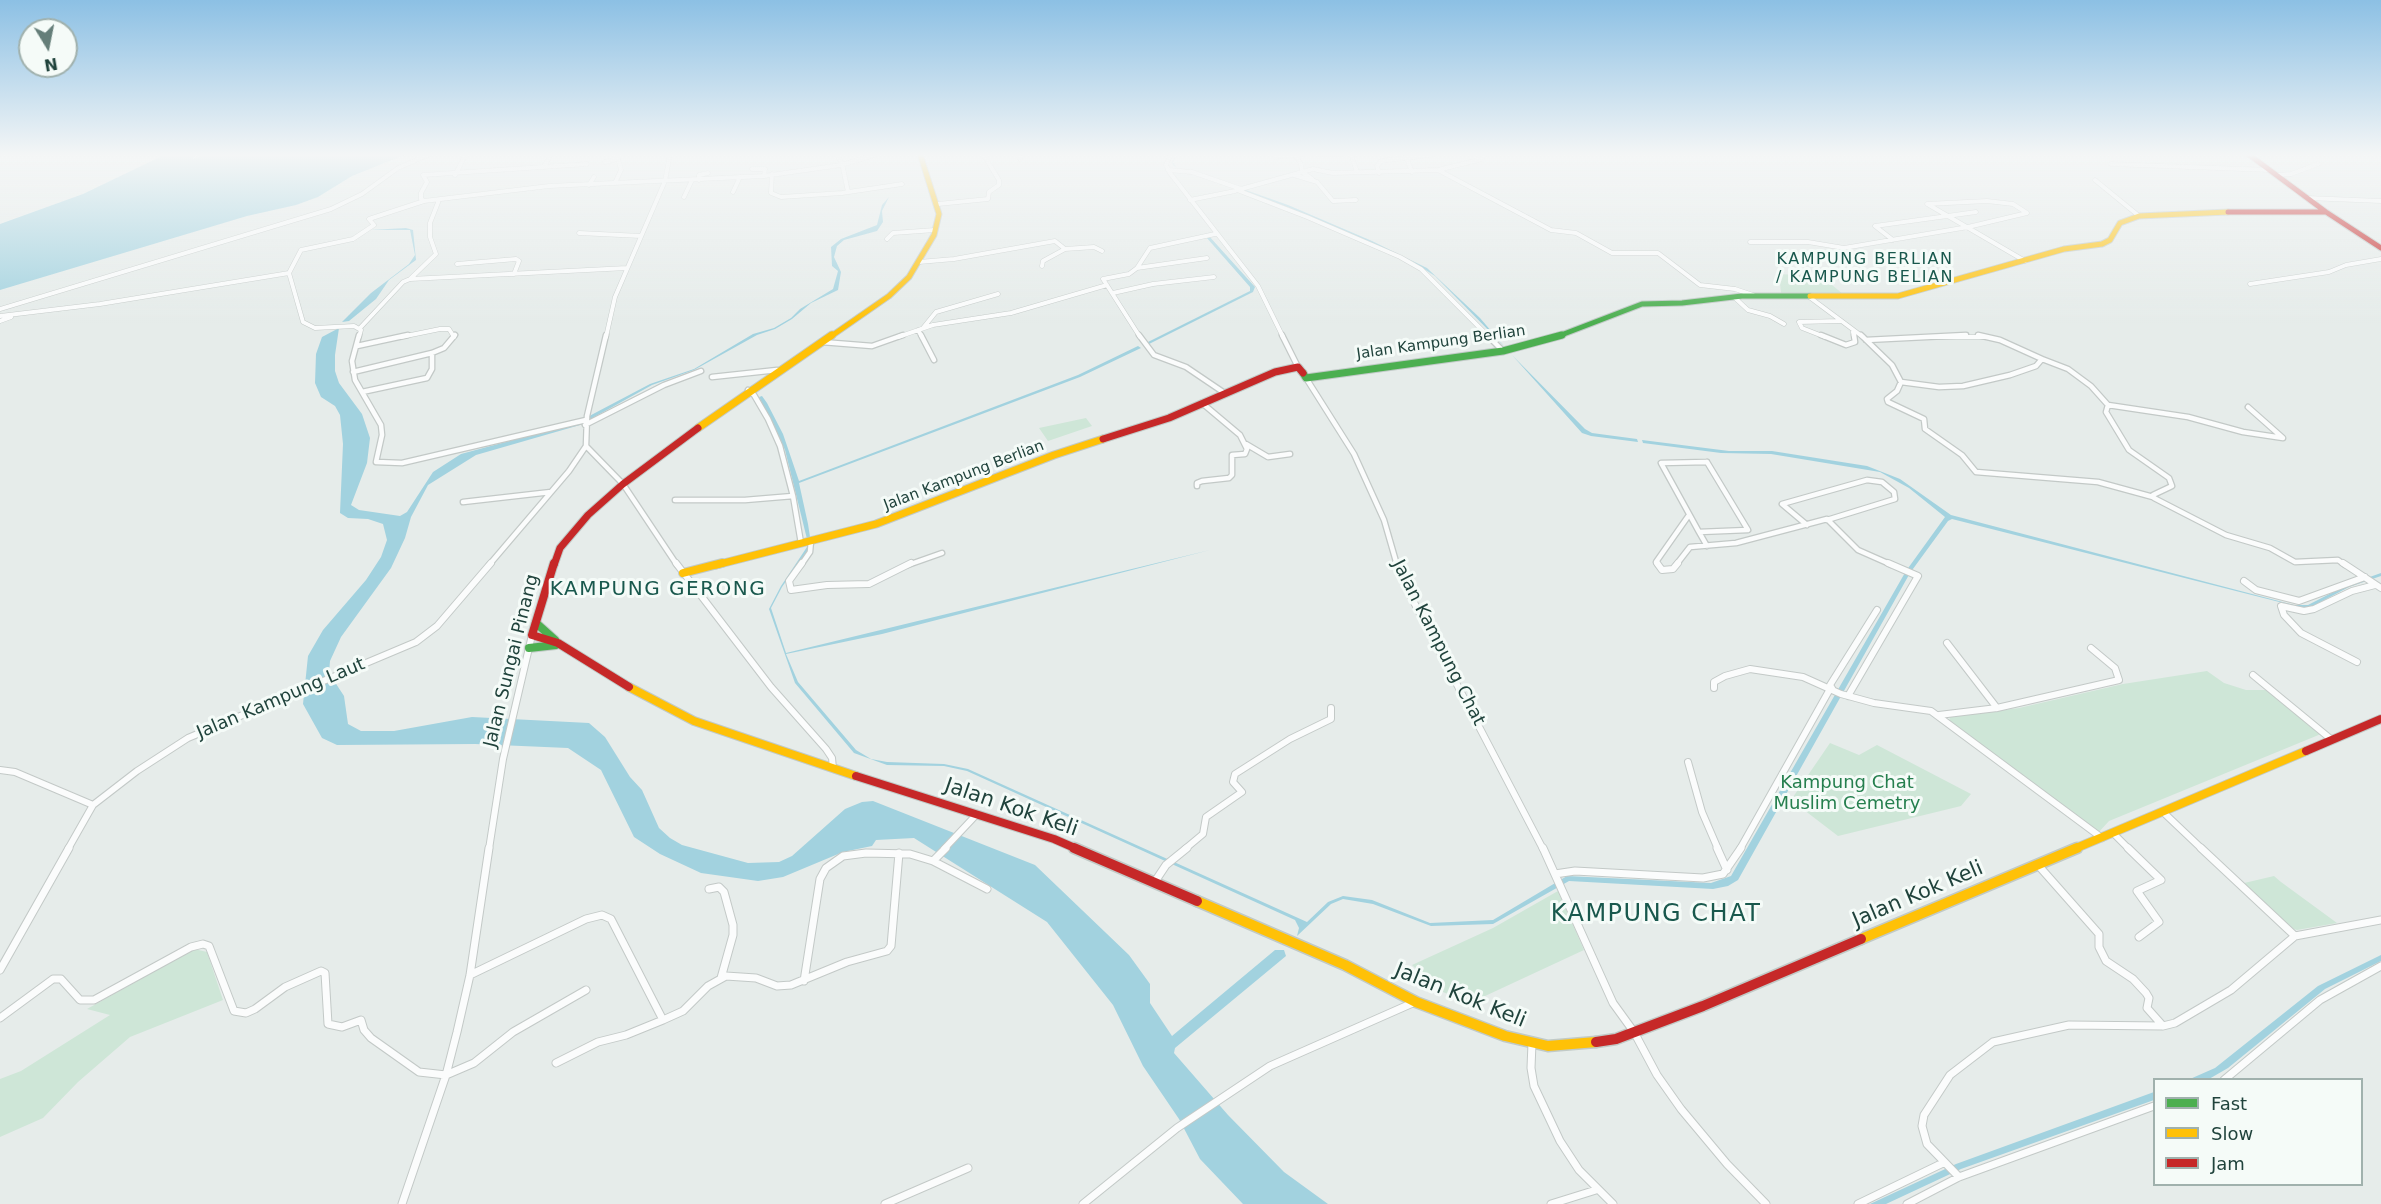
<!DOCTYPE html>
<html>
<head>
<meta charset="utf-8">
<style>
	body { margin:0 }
	#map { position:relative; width:2381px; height:1204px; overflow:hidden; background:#e6ecea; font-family:"DejaVu Sans",sans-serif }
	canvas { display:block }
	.legend { position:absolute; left:2153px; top:1078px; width:210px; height:108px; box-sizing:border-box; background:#f5fbf8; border:2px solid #a0b1ad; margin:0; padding:8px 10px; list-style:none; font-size:18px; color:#20433c }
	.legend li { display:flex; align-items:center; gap:12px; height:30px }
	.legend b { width:30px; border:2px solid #a0b1ad }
	.north { position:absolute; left:18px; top:18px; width:60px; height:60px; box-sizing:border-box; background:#f5fbf8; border:2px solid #a0b1ad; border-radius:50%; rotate:170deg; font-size:16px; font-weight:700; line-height:24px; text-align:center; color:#20433c }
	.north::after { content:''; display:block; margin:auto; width:21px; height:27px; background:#657e79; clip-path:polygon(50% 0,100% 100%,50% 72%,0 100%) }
</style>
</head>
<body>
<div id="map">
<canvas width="2381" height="1204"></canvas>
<ul class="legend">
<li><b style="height:8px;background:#4caf50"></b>Fast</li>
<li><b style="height:8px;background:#ffc107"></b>Slow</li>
<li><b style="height:8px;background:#c62828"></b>Jam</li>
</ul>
<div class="north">N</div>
</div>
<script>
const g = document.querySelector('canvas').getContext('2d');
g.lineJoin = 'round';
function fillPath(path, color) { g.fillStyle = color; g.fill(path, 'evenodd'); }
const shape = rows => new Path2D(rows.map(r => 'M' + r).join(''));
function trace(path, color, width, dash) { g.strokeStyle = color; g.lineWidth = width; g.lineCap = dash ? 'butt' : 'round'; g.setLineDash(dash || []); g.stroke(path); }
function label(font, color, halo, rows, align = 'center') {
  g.font = font + ' "DejaVu Sans",sans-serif'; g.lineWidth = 6; g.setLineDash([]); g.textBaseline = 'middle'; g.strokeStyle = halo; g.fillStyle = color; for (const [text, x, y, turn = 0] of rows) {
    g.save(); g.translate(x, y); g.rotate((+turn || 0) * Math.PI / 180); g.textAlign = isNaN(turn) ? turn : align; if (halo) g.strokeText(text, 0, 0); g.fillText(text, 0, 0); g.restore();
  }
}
fillPath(shape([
	[1779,274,1821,276,1843,294,1781,293],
	[1086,418,1092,426,1048,441,1039,428],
	[2207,671,2224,683,2246,690,2266,690,2321,734,2109,821,2098,833,1949,722,1950,717,2019,708,2123,684],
	[1830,743,1859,755,1877,745,1971,794,1961,806,1838,836,1791,800],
	[2274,876,2281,882,2337,923,2297,930,2288,927,2240,884],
	[1558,891,1584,950,1470,1003,1438,990,1412,965,1493,928],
	[194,949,207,952,223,1000,130,1037,78,1082,43,1118,0,1137,0,1079,21,1071,110,1015,87,1009]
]), '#cee6d7');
fillPath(shape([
	[166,154,198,154,192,159,207,154,407,154,352,176,318,197,296,205,247,216,0,290,0,224,83,194],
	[1177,154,1173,162,1177,168,1195,172,1288,205,1372,241,1427,268,1480,318,1504,346,1435,276,1410,260,1287,207,1207,177,1180,170,1173,165,1172,162],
	[889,197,882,211,883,222,877,231,844,240,837,246,834,257,841,272,838,290,811,303,792,319,775,329,757,335,694,370,652,385,580,425,476,455,428,485,411,517,405,538,391,568,341,637,330,661,329,673,344,696,348,724,361,731,394,731,472,717,589,723,605,737,630,777,642,790,659,828,670,838,682,845,748,863,779,862,792,856,845,809,862,802,873,801,1035,865,1129,955,1150,984,1150,1003,1172,1036,1275,950,1284,950,1286,956,1175,1048,1174,1053,1228,1115,1284,1172,1328,1204,1243,1204,1200,1159,1179,1119,1143,1066,1113,1005,1047,922,914,838,876,840,872,846,843,852,783,877,758,881,701,873,660,854,634,837,601,770,568,748,475,744,337,745,322,738,303,704,308,656,323,630,366,580,381,557,387,540,383,524,368,519,348,518,340,513,343,444,340,415,335,406,321,397,315,383,316,354,322,337,339,328,335,355,335,371,339,383,362,414,370,438,367,463,351,505,359,510,400,516,407,512,433,472,461,454,576,423,650,384,694,369,753,334,774,328,791,318,800,309,833,289,838,271,832,266,831,247,841,239,877,225,882,205],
	[406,228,413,230,416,260,389,280,376,299,349,321,342,322,371,293,409,264,415,255,410,230,370,230],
	[1209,236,1255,287,1253,292,1147,345,1146,343,1250,291,1250,287,1206,237],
	[1138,346,1141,348,1080,377,799,483,808,524,810,537,807,539,785,450,759,397,762,396,767,403,783,434,799,481,1078,375],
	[1512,355,1585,429,1592,433,1637,439,1638,442,1591,436,1582,433],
	[1642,440,1729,451,1772,451,1867,466,1900,479,1951,515,2294,605,2308,605,2347,585,2381,573,2381,576,2349,587,2311,607,2303,608,1952,519,1948,521,1910,573,1738,880,1728,886,1713,889,1569,881,1493,924,1431,926,1373,904,1343,899,1331,904,1297,936,1299,928,1295,920,967,771,944,766,887,765,854,753,795,683,769,609,781,586,807,547,808,550,782,587,771,608,786,653,1210,550,882,634,786,654,798,682,856,750,871,759,887,762,944,764,968,769,1307,922,1328,902,1343,896,1372,900,1430,923,1493,920,1567,876,1711,883,1731,876,1906,571,1945,517,1909,488,1880,472,1771,454,1721,453,1643,443],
	[2381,955,2381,961,2325,989,2228,1068,2209,1079,2190,1079,2215,1068,2318,986],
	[2154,1092,2154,1100,1961,1169,1886,1204,1870,1204,1956,1164]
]), '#a2d2df');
const streetFar3 = shape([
	[836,154,842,163,848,192],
	[1018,154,1020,159],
	[1171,154,1166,165,1170,173,1258,286,1283,337],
	[1319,154,1343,154],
	[1351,154,1357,172],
	[1295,155,1301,164,1302,172,1312,179],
	[1406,156,1412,172],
	[1275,157,1307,154],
	[605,162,617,159],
	[2111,164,2270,170],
	[544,167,551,154],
	[752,169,765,169,764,176],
	[1168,170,1192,172,1241,189,1313,169,1333,173,1438,170,1482,159,1485,154],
	[1438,170,1551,230,1576,233,1612,253,1658,253,1700,285,1735,289,1753,295],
	[1379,173,1377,166,1381,161,1437,154],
	[772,174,771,193,781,197,842,193,902,184],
	[455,175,466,154],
	[1294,175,1317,182,1333,201,1356,200],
	[2277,175,2291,174,2318,164],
	[699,180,699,175,708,173],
	[2095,180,2139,216],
	[615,183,621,170,617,154],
	[589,185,594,177],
	[1237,190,1307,217,1400,257,1421,269,1489,337],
	[733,192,740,177],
	[684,197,692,180],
	[2307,198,2381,201],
	[1190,200,1235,191],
	[424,201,421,199,421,193,427,182,423,175,587,164],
	[938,204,988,199,989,192,999,185,999,180,983,154],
	[1929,205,2025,261],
	[579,233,641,236],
	[887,239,893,233,935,230],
	[1893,240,1875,226,1976,212],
	[1750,242,1808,242,1844,248,1968,227,2027,213,2013,204,1987,201,1927,204],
	[919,262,954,259,1055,241,1065,249],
	[457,264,516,259,519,261,514,274],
	[1042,266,1043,261,1065,249,1094,247,1102,251],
	[1137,268,1150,248,1215,234],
	[410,279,436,254,430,237,430,223,439,200],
	[2250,284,2329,272,2346,265,2381,259],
	[1113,293,1153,284,1214,277],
	[1808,296,1863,337],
	[1734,297,1748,310,1770,316,1784,324],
	[0,309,331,209,362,194,398,168,430,154],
	[0,316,100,304,289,273],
	[0,321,11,317],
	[360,328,403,282,410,279,627,268],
	[923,328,936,312,998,294],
	[918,330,922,337],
	[1853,332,1854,337],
	[359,337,361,330,354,326,315,328,303,322,289,273,301,250,353,239,374,225,369,219,424,201,549,186,764,176,841,165,878,154],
	[401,337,440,329,449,329,454,337],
	[606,337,615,297,665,181,670,154],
	[898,337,933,325,1011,313,1107,285],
	[1140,337,1103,279,1129,274,1137,268,1207,258],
	[1825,337,1802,328,1799,322,1840,321],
	[1933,337,1985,337]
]);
const streetFar2 = shape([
	[359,335,352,361,355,380,381,425,382,435,376,462,402,463,586,420],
	[606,335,587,416,586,446,623,484,677,565],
	[921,335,934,360],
	[1139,335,1154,355,1186,367,1223,392],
	[1282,335,1298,367],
	[1487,335,1503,351],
	[1821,335,1846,345,1855,342,1854,335],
	[1861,335,1892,365,1901,382,1897,391,1887,399,1888,402,1924,419,1925,429,1962,455,1976,472,2098,482,2153,497],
	[1978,335,2000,340,2042,359],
	[1866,340,1966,335],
	[822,342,872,346,903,335],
	[357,346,408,335],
	[353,372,432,353,444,348,455,335],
	[712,377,777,370],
	[1306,378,1354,454,1384,520,1397,565],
	[1901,382,1939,387,1963,386,2010,375,2036,366,2042,359,2068,369,2091,386,2108,405,2106,412,2129,450,2169,478,2172,486,2153,495,2154,498,2226,535,2270,548,2295,562,2338,560,2345,565],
	[748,390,754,395,768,419,780,446,793,496,801,543],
	[362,392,427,378,432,369,432,353],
	[2108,405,2188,417,2243,432,2283,438,2248,407],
	[585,425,664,385,701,371],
	[1246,444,1268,457,1290,454],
	[1707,462,1748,530,1699,532,1661,463,1707,462],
	[1197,486,1197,483,1202,481,1229,478,1232,475,1232,455,1245,454,1247,449,1240,435,1202,403],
	[675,500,745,500,793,496],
	[463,502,551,492],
	[1807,525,1782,504,1867,480,1882,482,1894,492,1895,499,1827,520],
	[1699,532,1707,546],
	[489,565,569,471,586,446],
	[801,565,810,552,811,541],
	[908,565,942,553],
	[1658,565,1656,562,1689,515],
	[1676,565,1690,547,1736,543,1827,519,1858,550,1892,565]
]);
const streetFar1 = shape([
	[676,563,771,687,826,749,832,758,833,768],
	[802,563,789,581,791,590,827,585,869,584,911,563],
	[1396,563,1407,589,1543,849],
	[1657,563,1662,570,1673,569,1678,563],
	[2343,563,2381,588],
	[2244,581,2256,590,2299,601,2365,577],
	[1947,643,1997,708],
	[2357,662,2301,633,2284,615,2281,606,2304,611,2314,609,2352,591,2375,585],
	[2253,675,2332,740],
	[1714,688,1714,682,1725,676,1750,669,1803,677,1841,694,1874,703,1931,711,2102,838],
	[1833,690,1830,685,1877,610],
	[1848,696,1918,576,1888,563],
	[1939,715,1997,708,2119,680,2115,668,2091,648],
	[1688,762,1702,812,1718,849],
	[0,770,15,772,93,805],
	[2163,812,2202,849],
	[2114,834,2129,849],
	[68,849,93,805,137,771,188,738,416,642,437,626,491,563],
	[489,849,503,759,532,635],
	[944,849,977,814],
	[1185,849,1203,834,1206,817,1242,792,1233,782,1235,774,1290,739,1331,719,1331,708],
	[1740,849,1830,689]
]);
const street = shape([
	[1543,848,1613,1003,1634,1032,1657,1075,1681,1109,1727,1164,1766,1204],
	[1717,848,1727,870],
	[2128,848,2161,880,2137,891,2159,922,2139,937],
	[2201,848,2295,936],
	[933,861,987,889],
	[2038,865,2099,934,2099,947,2106,961,2133,979,2146,993,2149,998,2147,1008,2163,1026],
	[1555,874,1575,871,1703,878,1723,874,1741,848],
	[1154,883,1166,865,1187,848],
	[709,889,719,887,724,892,733,925,733,935,721,978],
	[0,970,69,848],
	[470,975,586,919,602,915,611,919,663,1020,683,1011,708,986,726,976,756,978,777,986,791,985,847,962,887,951,891,946,899,853],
	[804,981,820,879,826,868,843,856,866,853,910,854,933,861,946,848],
	[0,1018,53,979,61,979,80,1000,94,1000,191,947,203,944,209,946,234,1011,246,1013,255,1009,285,987,321,971,325,973,328,1024,342,1027,361,1020,364,1030,371,1038,419,1072,446,1075,474,1063,513,1032,586,990],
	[1532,1043,1531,1068,1534,1086,1560,1141,1579,1170,1613,1204],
	[556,1063,598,1042,626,1035,663,1020],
	[2224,1080,2320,1000,2381,966],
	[1959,1177,1927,1144,1922,1126,1924,1115,1950,1075,1993,1042,2069,1025,2163,1026,2175,1023,2231,990,2295,936,2381,920],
	[402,1204,446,1075,457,1032,470,975,489,848],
	[885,1204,968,1168],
	[1083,1204,1177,1128,1270,1066,1415,1002],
	[1551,1204,1596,1190],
	[1858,1204,1943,1163],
	[1907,1204,1959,1177,2154,1106]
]);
const fastFar2 = shape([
	[1556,337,1642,304,1682,303,1742,296,1810,296]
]);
const fastFar1 = shape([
	[1303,373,1306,378,1503,351,1562,335]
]);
const fast = shape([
	[536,623,555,640],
	[529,648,556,645]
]);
const slowFar3 = shape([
	[1810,296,1898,296,2064,249,2102,244,2110,240,2120,223,2139,216,2228,212],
	[830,337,889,296,909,277,934,235,939,214,920,154]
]);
const slowFar2 = shape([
	[698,428,832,335],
	[716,565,876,524,1054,455,1103,439]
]);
const slowFar1 = shape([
	[683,573,722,563],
	[629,687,694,721,856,776],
	[2074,849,2306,751]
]);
const slow = shape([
	[1197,901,1345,965,1416,1002,1505,1036,1548,1046,1596,1042],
	[1861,939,2077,848]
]);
const jamFar3 = shape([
	[2248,154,2326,212,2381,248],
	[2228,212,2326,212]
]);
const jamFar2 = shape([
	[1103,439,1169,418,1275,372,1298,367,1303,373],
	[554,565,560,548,588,515,623,484,698,428]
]);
const jamFar1 = shape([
	[554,563,532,635,558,643,629,687],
	[2306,751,2381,719],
	[856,776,1054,839,1077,849]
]);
const jam = shape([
	[1074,848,1197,901],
	[1596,1042,1616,1039,1703,1006,1861,939]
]);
trace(streetFar3, '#c3c9c7', 5);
trace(streetFar2, '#c3c9c7', 7);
trace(streetFar1, '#c3c9c7', 8);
trace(street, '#c3c9c7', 9);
trace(fastFar2, '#c1cac7', 7);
trace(fastFar1, '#c1cac7', 9);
trace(fast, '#c1cac7', 10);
trace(slowFar3, '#c1cac7', 7);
trace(slowFar2, '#c1cac7', 9);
trace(slowFar1, '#c1cac7', 10);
trace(slow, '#c1cac7', 13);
trace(jamFar3, '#c1cac7', 7);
trace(jamFar2, '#c1cac7', 9);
trace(jamFar1, '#c1cac7', 10);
trace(jam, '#c1cac7', 13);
trace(streetFar3, '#fbfcfc', 4);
trace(streetFar2, '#fbfcfc', 4.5);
trace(streetFar1, '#fbfcfc', 6);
trace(street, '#fbfcfc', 7);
trace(fastFar2, '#4caf50', 5);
trace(fastFar1, '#4caf50', 7);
trace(fast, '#4caf50', 8);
trace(slowFar3, '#ffc107', 5);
trace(slowFar2, '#ffc107', 7);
trace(slowFar1, '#ffc107', 8);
trace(slow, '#ffc107', 10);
trace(jamFar3, '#c62828', 5);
trace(jamFar2, '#c62828', 7);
trace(jamFar1, '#c62828', 8);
trace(jam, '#c62828', 10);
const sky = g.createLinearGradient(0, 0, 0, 323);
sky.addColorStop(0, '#8cc0e4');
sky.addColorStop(0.48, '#f4f6f6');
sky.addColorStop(1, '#f4f6f600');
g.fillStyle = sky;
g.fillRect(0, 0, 2381, 323);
label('15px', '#20433c', '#f5fbf8', [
	["Jalan Kampung Berlian",1441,343,-8],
	["Jalan Kampung Berlian",964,476,-21]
]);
g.letterSpacing = '1.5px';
label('16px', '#19584d', '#f5fbf8', [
	["KAMPUNG BERLIAN",1865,260],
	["/ KAMPUNG BELIAN",1865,278]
]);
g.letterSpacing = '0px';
label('18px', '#20433c', '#f5fbf8', [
	["Jalan Kampung Chat",1438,643,63],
	["Jalan Sungai Pinang",512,661,-76],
	["Jalan Kampung Laut",281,699,-23]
]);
label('18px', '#257f4e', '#f5fbf8', [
	["Kampung Chat",1847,783],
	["Muslim Cemetry",1847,804]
]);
g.letterSpacing = '1.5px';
label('20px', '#19584d', '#f5fbf8', [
	["KAMPUNG GERONG",658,590]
]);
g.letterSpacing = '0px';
label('21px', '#20433c', '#f5fbf8', [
	["Jalan Kok Keli",1011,808,19],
	["Jalan Kok Keli",1918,895,-23],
	["Jalan Kok Keli",1460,996,22]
]);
g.letterSpacing = '1.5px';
label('24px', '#19584d', '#f5fbf8', [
	["KAMPUNG CHAT",1656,915]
]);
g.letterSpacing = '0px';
</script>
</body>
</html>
